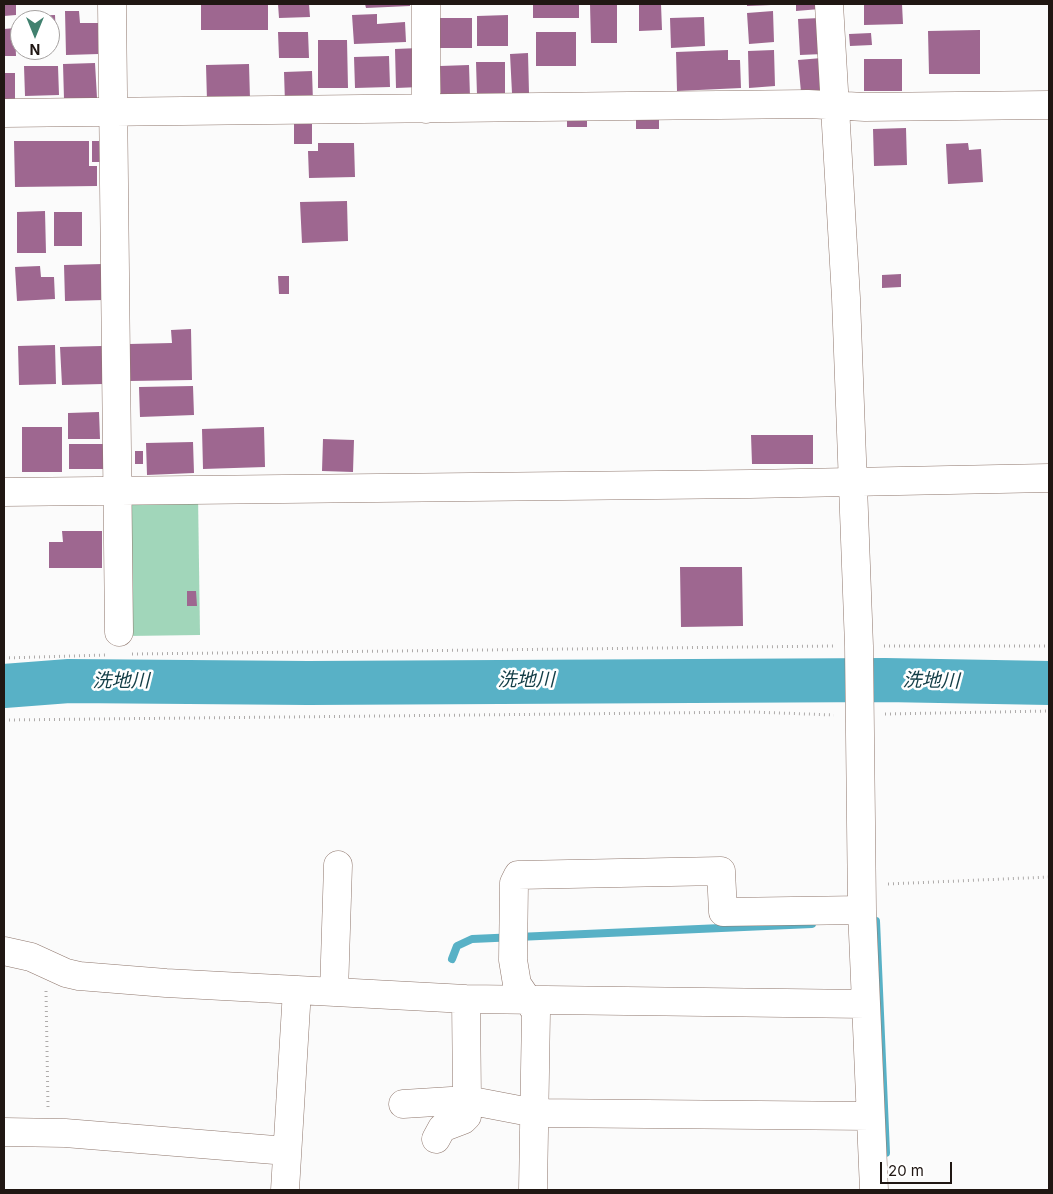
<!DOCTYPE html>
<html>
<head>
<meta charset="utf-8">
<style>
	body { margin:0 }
	#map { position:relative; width:1053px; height:1194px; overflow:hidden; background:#fbfbfb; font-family:Inter,sans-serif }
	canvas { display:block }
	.frame { position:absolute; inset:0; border:5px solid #201713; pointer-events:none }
	.north { position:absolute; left:10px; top:10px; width:50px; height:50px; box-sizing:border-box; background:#fff; border:1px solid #a6a2a1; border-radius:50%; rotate:180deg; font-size:14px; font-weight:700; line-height:20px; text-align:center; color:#201713 }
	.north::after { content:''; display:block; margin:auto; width:18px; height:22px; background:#41816f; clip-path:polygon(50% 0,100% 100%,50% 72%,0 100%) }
	.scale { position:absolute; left:880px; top:1162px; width:72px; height:22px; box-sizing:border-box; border:2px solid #201713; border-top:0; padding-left:6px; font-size:15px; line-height:18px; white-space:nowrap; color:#201713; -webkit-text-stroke:4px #fff; paint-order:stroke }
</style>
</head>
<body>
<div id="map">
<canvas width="1053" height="1194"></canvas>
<div class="frame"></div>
<div class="north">N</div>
<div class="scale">20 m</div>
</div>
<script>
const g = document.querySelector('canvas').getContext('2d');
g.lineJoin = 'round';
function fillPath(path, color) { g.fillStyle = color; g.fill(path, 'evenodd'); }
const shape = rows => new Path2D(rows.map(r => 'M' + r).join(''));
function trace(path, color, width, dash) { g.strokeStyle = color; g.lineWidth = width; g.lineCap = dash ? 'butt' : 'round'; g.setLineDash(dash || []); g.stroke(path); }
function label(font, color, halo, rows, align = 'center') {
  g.font = font + ' Inter,"Noto Sans JP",sans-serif'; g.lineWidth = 5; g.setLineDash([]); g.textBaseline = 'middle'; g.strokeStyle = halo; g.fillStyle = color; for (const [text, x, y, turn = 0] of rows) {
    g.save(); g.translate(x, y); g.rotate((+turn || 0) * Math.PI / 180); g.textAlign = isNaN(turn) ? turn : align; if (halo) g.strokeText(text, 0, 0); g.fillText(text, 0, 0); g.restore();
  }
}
fillPath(shape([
	[198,495,200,635,128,636,127,496]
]), '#a1d6ba');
trace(shape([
	[873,921,876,921,886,1153],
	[452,959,457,946,472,939,812,924]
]), '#58b1c6', 8);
trace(shape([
	[4,686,69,681,308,683,885,680,1049,683]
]), '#58b1c6', 44);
fillPath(shape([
	[4,4,16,4,16,15,4,16],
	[201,4,268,4,268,30,201,30],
	[278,4,309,4,310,17,279,18],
	[365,4,410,4,410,6,366,8],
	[533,4,579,4,579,18,533,18],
	[590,4,617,4,617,43,591,43],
	[639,4,661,4,662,30,639,31],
	[747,4,771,4,771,5,747,6],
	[796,4,819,4,820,9,796,11],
	[864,4,902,4,903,24,864,25],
	[65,11,79,11,80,23,99,23,99,54,66,55],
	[773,11,774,42,749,44,747,13],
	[377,14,377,24,405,22,406,42,354,44,352,15],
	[55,15,56,38,50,38,50,20,24,20,24,16],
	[508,15,508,46,477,46,477,16],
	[704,17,705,46,671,48,670,18],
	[439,18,472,18,472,48,439,48],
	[820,18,823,54,800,55,798,19],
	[15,28,16,56,4,56,4,29],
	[980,30,980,74,929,74,928,31],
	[278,32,308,32,309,58,279,58],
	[536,32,576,32,576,66,536,66],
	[871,33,872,45,850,46,849,34],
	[318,40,347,40,348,88,318,88],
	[419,48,420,87,396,88,395,49],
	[25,50,43,50,43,52,25,52],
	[728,50,728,60,740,60,741,88,677,91,676,52],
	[774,50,775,86,749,88,748,51],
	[528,53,529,93,512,93,510,54],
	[389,56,390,87,355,88,354,57],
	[822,58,825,90,801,92,798,60],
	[864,59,902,59,902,91,864,91],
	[476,62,505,62,505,95,477,95],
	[95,63,97,98,64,99,63,64],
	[249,64,250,99,207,101,206,65],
	[469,65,470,97,441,98,440,66],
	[24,66,58,66,59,95,25,96],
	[312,71,313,102,285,103,284,72],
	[4,73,15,73,15,99,4,99],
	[587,112,587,127,567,127,567,113],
	[636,115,659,115,659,129,636,129],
	[312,121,312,144,294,144,294,122],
	[906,128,907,165,874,166,873,129],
	[14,141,89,141,89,166,97,166,97,186,15,187],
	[92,141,101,141,101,162,92,162],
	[318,143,354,143,355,177,309,178,308,151,318,151],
	[968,143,969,150,981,149,983,182,948,184,946,144],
	[347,201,348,241,302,243,300,202],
	[45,211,46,253,17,253,17,212],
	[54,212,82,212,82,246,54,246],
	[103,264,104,300,65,301,64,265],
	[40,266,41,277,54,277,55,299,17,301,15,267],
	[901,274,901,287,882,288,882,275],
	[278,276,289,276,289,294,279,294],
	[191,329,192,380,130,381,129,344,172,343,171,330],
	[55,345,56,384,19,385,18,346],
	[102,346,103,384,62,385,60,347],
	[193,386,194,415,140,417,139,387],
	[99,412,100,439,68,439,68,413],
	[22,427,62,427,62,472,22,472],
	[264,427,265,467,203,469,202,429],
	[751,435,813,435,813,464,752,464],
	[323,439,354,440,353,472,322,471],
	[193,442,194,473,147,475,146,443],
	[69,444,106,444,106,469,69,469],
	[135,451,143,451,143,464,135,464],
	[62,531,102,531,102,568,49,568,49,542,63,542],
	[680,567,742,567,743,626,681,627],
	[187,591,196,591,197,606,187,606]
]), '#9e6790');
const street = shape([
	[112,4,119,632],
	[829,4,846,298,859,646,862,910,874,1190],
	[426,109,426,4],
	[4,113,808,104,865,107,1049,105],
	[4,492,750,484,1049,478],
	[4,951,31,957,66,973,79,976,166,983,466,999,865,1004],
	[334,992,338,865],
	[466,999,467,1100,535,1113,870,1116],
	[403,1104,467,1100,467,1116,463,1120,442,1128,436,1139],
	[4,1132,65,1133,287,1151],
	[285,1190,297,990],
	[533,1190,536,1012,517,984,513,960,514,883,518,875,721,871,723,912,862,910]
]);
trace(street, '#8f776d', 29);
trace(shape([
	[884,646,1049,646],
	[132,654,833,646],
	[4,658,106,655],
	[885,714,1049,711],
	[4,720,753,712,834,715],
	[888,884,1049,877],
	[46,991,48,1107]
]), '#aeabaa', 3, [1, 4]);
trace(street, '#fff', 28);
label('italic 19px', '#133d46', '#fff', [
	["洗地川",526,680],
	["洗地川",121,681],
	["洗地川",931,681,1]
]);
</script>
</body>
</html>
